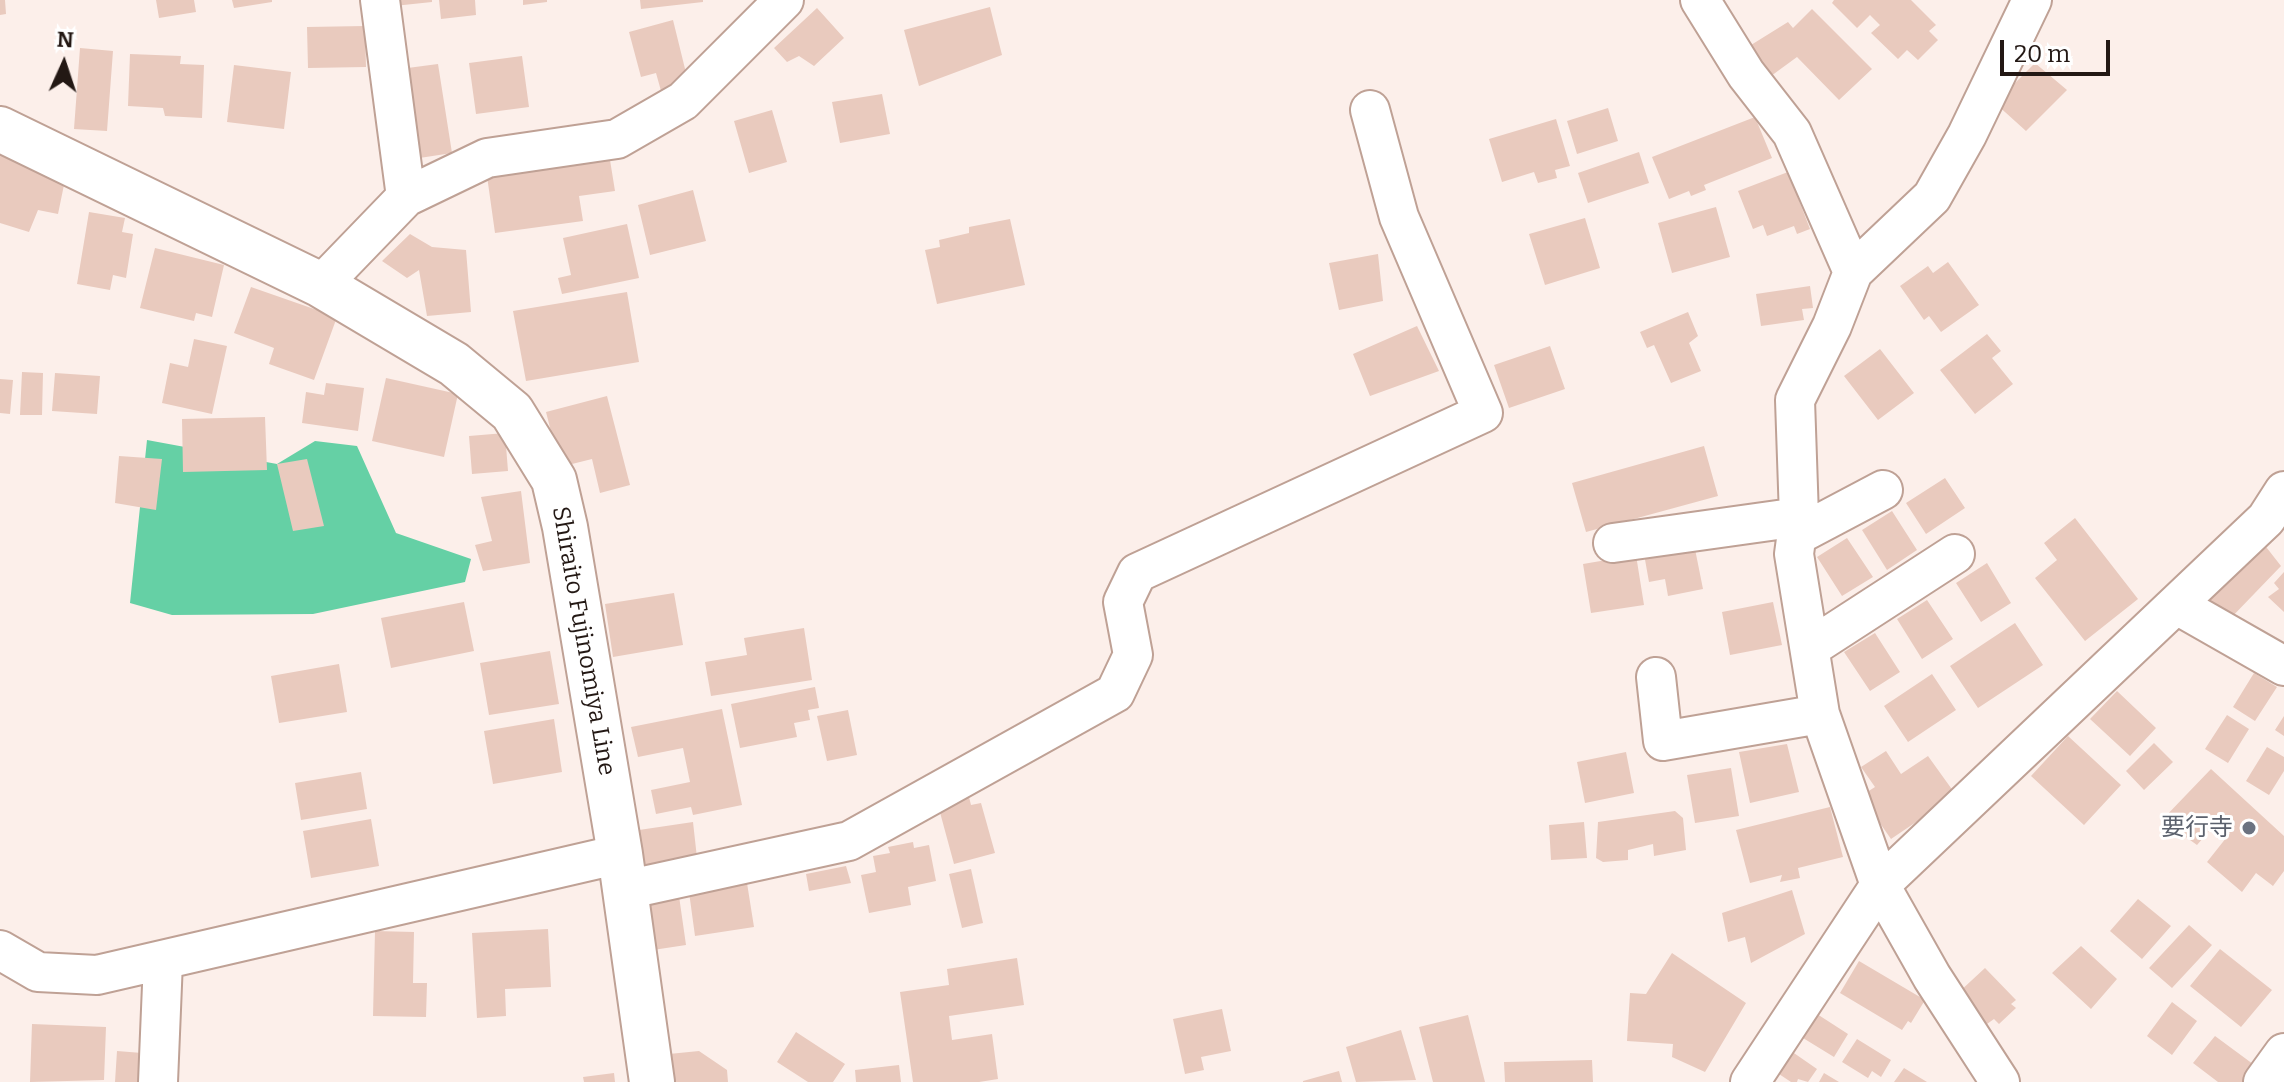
<!DOCTYPE html>
<html>
<head>
<meta charset="utf-8">
<style>
	body { margin:0 }
	#map { position:relative; width:2284px; height:1082px; overflow:hidden; background:#fcefea; font-family:Bitter,serif }
	canvas { display:block }
	.north { position:absolute; left:24px; top:24px; width:80px; height:80px; -webkit-text-stroke:6px #fff; paint-order:stroke; rotate:3deg; font-size:22px; font-weight:700; line-height:32px; text-align:center; color:#231814 }
	.north::after { content:''; display:block; margin:auto; width:28px; height:36px; background:#231814; clip-path:polygon(50% 0,100% 100%,50% 72%,0 100%) }
	.scale { position:absolute; left:2000px; top:40px; width:110px; height:36px; box-sizing:border-box; border:4px solid #231814; border-top:0; padding-left:10px; font-size:24px; line-height:28px; white-space:nowrap; color:#231814; -webkit-text-stroke:6px #fff; paint-order:stroke }
</style>
</head>
<body>
<div id="map">
<canvas width="2284" height="1082"></canvas>
<div class="north">N</div>
<div class="scale">20 m</div>
</div>
<script>
const g = document.querySelector('canvas').getContext('2d');
g.lineJoin = 'round';
function fillPath(path, color) { g.fillStyle = color; g.fill(path, 'evenodd'); }
const shape = rows => new Path2D(rows.map(r => 'M' + r).join(''));
function trace(path, color, width, dash) { g.strokeStyle = color; g.lineWidth = width; g.lineCap = dash ? 'butt' : 'round'; g.setLineDash(dash || []); g.stroke(path); }
function label(font, color, halo, rows, align = 'center') {
  g.font = font + ' Bitter,"Noto Sans JP",serif'; g.lineWidth = 6; g.setLineDash([]); g.textBaseline = 'middle'; g.strokeStyle = halo; g.fillStyle = color; for (const [text, x, y, turn = 0] of rows) {
    g.save(); g.translate(x, y); g.rotate((+turn || 0) * Math.PI / 180); g.textAlign = isNaN(turn) ? turn : align; if (halo) g.strokeText(text, 0, 0); g.fillText(text, 0, 0); g.restore();
  }
}
fillPath(shape([
	[147,440,277,464,315,441,357,446,396,533,471,559,465,582,313,614,172,615,130,603]
]), '#65d0a5');
fillPath(shape([
	[0,0,5,0,6,14,0,15],
	[156,0,194,0,196,12,159,18],
	[232,0,272,0,272,2,234,8],
	[393,0,432,0,432,2,394,6],
	[439,0,475,0,476,15,441,19],
	[523,0,547,0,547,2,523,5],
	[640,0,703,0,703,2,641,9],
	[1834,0,1911,0,1936,25,1929,31,1938,40,1918,60,1907,50,1898,59,1871,33,1880,25,1870,15,1857,28,1832,3],
	[990,7,1002,55,919,86,904,30],
	[817,8,844,38,814,66,799,56,787,62,774,48],
	[1812,9,1872,69,1839,100,1797,57,1771,76,1751,45,1788,22,1793,28],
	[673,20,688,81,663,98,656,73,641,77,629,32],
	[365,26,366,67,308,68,307,27],
	[80,48,113,51,107,131,74,129],
	[130,54,181,56,180,64,204,65,202,118,165,116,163,108,128,106],
	[522,56,529,107,476,114,469,63],
	[2035,63,2067,90,2026,131,1995,103],
	[438,64,452,153,413,159,400,69],
	[234,65,291,72,284,129,227,122],
	[882,94,890,134,840,143,832,102],
	[1608,108,1618,141,1577,154,1567,121],
	[772,110,787,162,749,173,734,121],
	[1755,117,1772,158,1704,185,1706,190,1691,196,1689,191,1669,199,1652,157],
	[1556,119,1570,166,1555,170,1557,178,1538,183,1534,172,1502,182,1489,139],
	[1639,152,1649,183,1588,203,1578,173],
	[0,155,65,180,58,214,38,210,29,232,0,223],
	[610,160,615,191,579,196,583,221,495,233,487,176],
	[1788,172,1810,229,1797,234,1794,226,1767,236,1763,225,1753,229,1738,191],
	[693,190,706,241,650,255,638,205],
	[1716,207,1730,257,1672,273,1658,223],
	[89,212,125,218,122,232,133,234,126,278,113,275,110,290,77,284],
	[1585,218,1600,268,1545,285,1529,234],
	[1010,219,1025,285,937,304,925,250,940,247,939,240,969,233,969,227],
	[627,224,639,278,562,294,558,278,571,275,563,238],
	[410,234,432,247,466,250,471,312,427,316,419,270,407,278,382,261],
	[155,248,224,265,212,317,196,313,194,321,140,308],
	[1378,254,1383,301,1339,310,1329,263],
	[1948,262,1979,305,1941,332,1929,316,1924,320,1900,286,1928,266,1933,273],
	[1810,286,1813,308,1802,309,1804,320,1761,326,1756,294],
	[251,287,337,317,314,380,269,364,274,348,234,333],
	[627,292,639,362,526,381,513,311],
	[1688,312,1698,336,1689,343,1701,371,1671,383,1654,345,1647,348,1640,332],
	[1417,326,1439,371,1370,396,1353,354],
	[1987,334,2001,351,1992,358,2013,384,1975,414,1940,370],
	[194,339,227,346,212,414,162,403,170,363,188,367],
	[1550,346,1565,389,1509,408,1494,365],
	[1880,349,1914,393,1878,420,1844,376],
	[22,372,43,373,42,415,20,415],
	[55,373,100,376,97,414,52,411],
	[386,378,458,394,444,457,372,441],
	[0,379,13,380,10,414,0,413],
	[326,383,364,388,358,431,302,423,306,392,324,395],
	[607,396,630,485,600,493,592,459,560,467,546,412],
	[265,417,267,470,183,472,182,419],
	[505,433,508,471,472,474,469,436],
	[1704,446,1718,496,1586,532,1572,483],
	[119,456,162,459,156,510,115,503],
	[307,459,324,526,293,531,277,464],
	[1945,478,1965,508,1926,534,1906,503],
	[521,491,530,563,483,571,475,545,492,541,481,497],
	[1892,511,1917,550,1887,570,1862,530],
	[2075,518,2138,599,2085,641,2035,578,2057,560,2044,543],
	[1847,538,1873,577,1842,596,1817,557],
	[2263,543,2281,566,2227,622,2207,603],
	[1694,544,1703,589,1668,596,1665,579,1649,582,1644,554],
	[1636,555,1644,605,1591,613,1583,564],
	[1987,563,2011,603,1981,622,1956,583],
	[2284,572,2284,612,2268,597,2279,589,2274,583],
	[674,593,683,645,613,657,605,604],
	[1927,600,1953,639,1922,659,1897,619],
	[464,602,474,651,391,668,381,618],
	[1773,602,1782,645,1730,655,1722,612],
	[2015,623,2043,665,1978,708,1950,666],
	[804,628,812,680,711,696,705,662,747,655,744,638],
	[1875,633,1900,672,1870,691,1844,652],
	[550,651,559,704,489,715,480,663],
	[339,664,347,712,279,723,271,676],
	[2254,673,2277,687,2255,721,2233,707],
	[1932,674,1956,710,1908,742,1884,706],
	[815,687,819,708,808,710,810,720,794,723,797,737,740,748,731,704],
	[2117,691,2156,728,2130,756,2090,719],
	[722,709,742,805,693,815,691,807,656,814,651,790,690,782,683,748,638,757,631,727],
	[848,710,857,755,827,761,817,716],
	[2227,715,2249,729,2228,763,2205,749],
	[2284,716,2284,736,2275,730],
	[554,719,562,772,493,784,484,731],
	[2068,736,2121,785,2084,825,2031,776],
	[2154,743,2173,762,2144,790,2126,771],
	[1787,744,1799,792,1750,803,1739,752],
	[2267,747,2284,757,2284,771,2269,795,2246,781],
	[1886,751,1901,774,1928,756,1956,795,1891,839,1861,796,1875,787,1861,767],
	[1626,752,1634,793,1585,803,1577,762],
	[1731,768,1739,816,1695,823,1687,775],
	[2211,769,2284,836,2284,871,2273,886,2256,873,2242,892,2207,862,2230,833,2217,822,2197,845,2162,820],
	[361,772,367,809,301,820,295,783],
	[969,797,971,805,981,803,995,853,954,864,938,805],
	[1830,807,1843,857,1798,868,1800,878,1780,882,1782,875,1750,883,1736,830],
	[1675,811,1683,818,1686,850,1654,856,1653,844,1628,850,1628,860,1603,862,1596,858,1598,822],
	[371,819,379,866,311,878,303,831],
	[693,822,697,858,644,866,639,830],
	[1584,822,1587,858,1551,860,1549,825],
	[913,842,914,848,929,845,936,881,908,887,911,905,869,913,861,875,876,872,873,856,890,853,888,847],
	[846,866,851,883,809,891,806,874],
	[971,869,983,923,962,928,949,874],
	[747,883,754,927,695,936,689,892],
	[1792,890,1805,934,1751,963,1745,937,1728,942,1722,913],
	[679,896,686,945,653,950,647,900],
	[2138,899,2171,926,2142,959,2110,931],
	[2189,925,2212,945,2172,988,2149,968],
	[548,929,551,987,505,989,506,1016,477,1018,472,933],
	[375,931,414,932,413,983,427,983,426,1017,373,1016],
	[2081,946,2117,979,2091,1009,2052,973],
	[2220,949,2272,990,2241,1027,2190,986],
	[1672,953,1746,1003,1705,1072,1672,1057,1673,1044,1627,1041,1630,993,1646,994],
	[1017,958,1024,1005,949,1016,952,1040,992,1034,998,1079,979,1082,913,1082,900,992,949,985,947,969],
	[1859,961,1925,1000,1911,1023,1908,1021,1902,1030,1840,993],
	[1985,968,2016,1000,2011,1004,2016,1008,1999,1024,1994,1019,1987,1024,1958,993],
	[2172,1002,2197,1021,2172,1055,2147,1036],
	[1222,1009,1231,1051,1201,1057,1204,1070,1185,1074,1173,1019],
	[1817,1014,1848,1034,1834,1057,1803,1038],
	[1468,1015,1485,1082,1433,1082,1419,1027],
	[32,1024,106,1027,104,1080,30,1082],
	[1401,1030,1416,1080,1356,1082,1346,1047],
	[796,1032,845,1064,833,1082,808,1082,777,1062],
	[2215,1036,2257,1067,2248,1082,2218,1082,2193,1063],
	[1857,1039,1891,1060,1881,1077,1872,1071,1868,1078,1842,1062],
	[117,1051,142,1053,141,1082,115,1082],
	[699,1051,727,1070,728,1082,671,1082,669,1054],
	[1791,1051,1817,1069,1808,1082,1798,1079,1797,1082,1791,1082,1776,1072],
	[1592,1060,1593,1082,1505,1082,1504,1062],
	[899,1065,901,1082,856,1082,855,1070],
	[1904,1068,1927,1082,1894,1082],
	[1339,1071,1342,1082,1303,1082,1303,1081],
	[614,1073,615,1082,584,1082,583,1077],
	[1824,1073,1839,1082,1819,1082]
]), '#e9cabe');
const street = shape([
	[380,0,406,197],
	[1700,0,1746,74,1792,133,1853,272],
	[321,285,406,197,487,158,617,139,683,101,784,0],
	[1796,536,1883,490],
	[1613,543,1799,517],
	[2177,605,2284,666],
	[1810,648,1955,554],
	[1656,677,1663,741,1820,714],
	[625,890,849,841,1115,693,1133,655,1123,602,1137,573,1483,413,1399,217,1370,110],
	[0,950,38,972,97,975,620,854],
	[158,1082,163,961],
	[1750,1082,1880,885,2266,519,2284,491],
	[2000,1082,1932,977,1880,885,1820,714,1794,554,1799,517,1795,400,1832,326,1853,272,1932,197,1967,135,2032,0],
	[2263,1082,2284,1053]
]);
const secondary = shape([
	[0,129,321,285,454,364,512,412,554,480,565,527,620,854,652,1082]
]);
trace(street, '#bfa195', 42);
trace(secondary, '#bfa195', 48);
trace(street, '#fff', 38);
trace(secondary, '#fff', 44);
for (const [x, y, r, color] of [
	[2249,828,8,"#6b7280"]
]) { const dot = new Path2D(); dot.arc(x, y, r, 0, 2 * Math.PI); g.fillStyle = color; g.fill(dot); trace(dot, '#fff', 3); }
label('24px', '#231814', '#fff', [
	["Shiraito Fujinomiya Line",583,641,80]
]);
label('24px', '#5b616d', '#fff', [
	["要行寺",2233,828]
], 'right');
</script>
</body>
</html>
